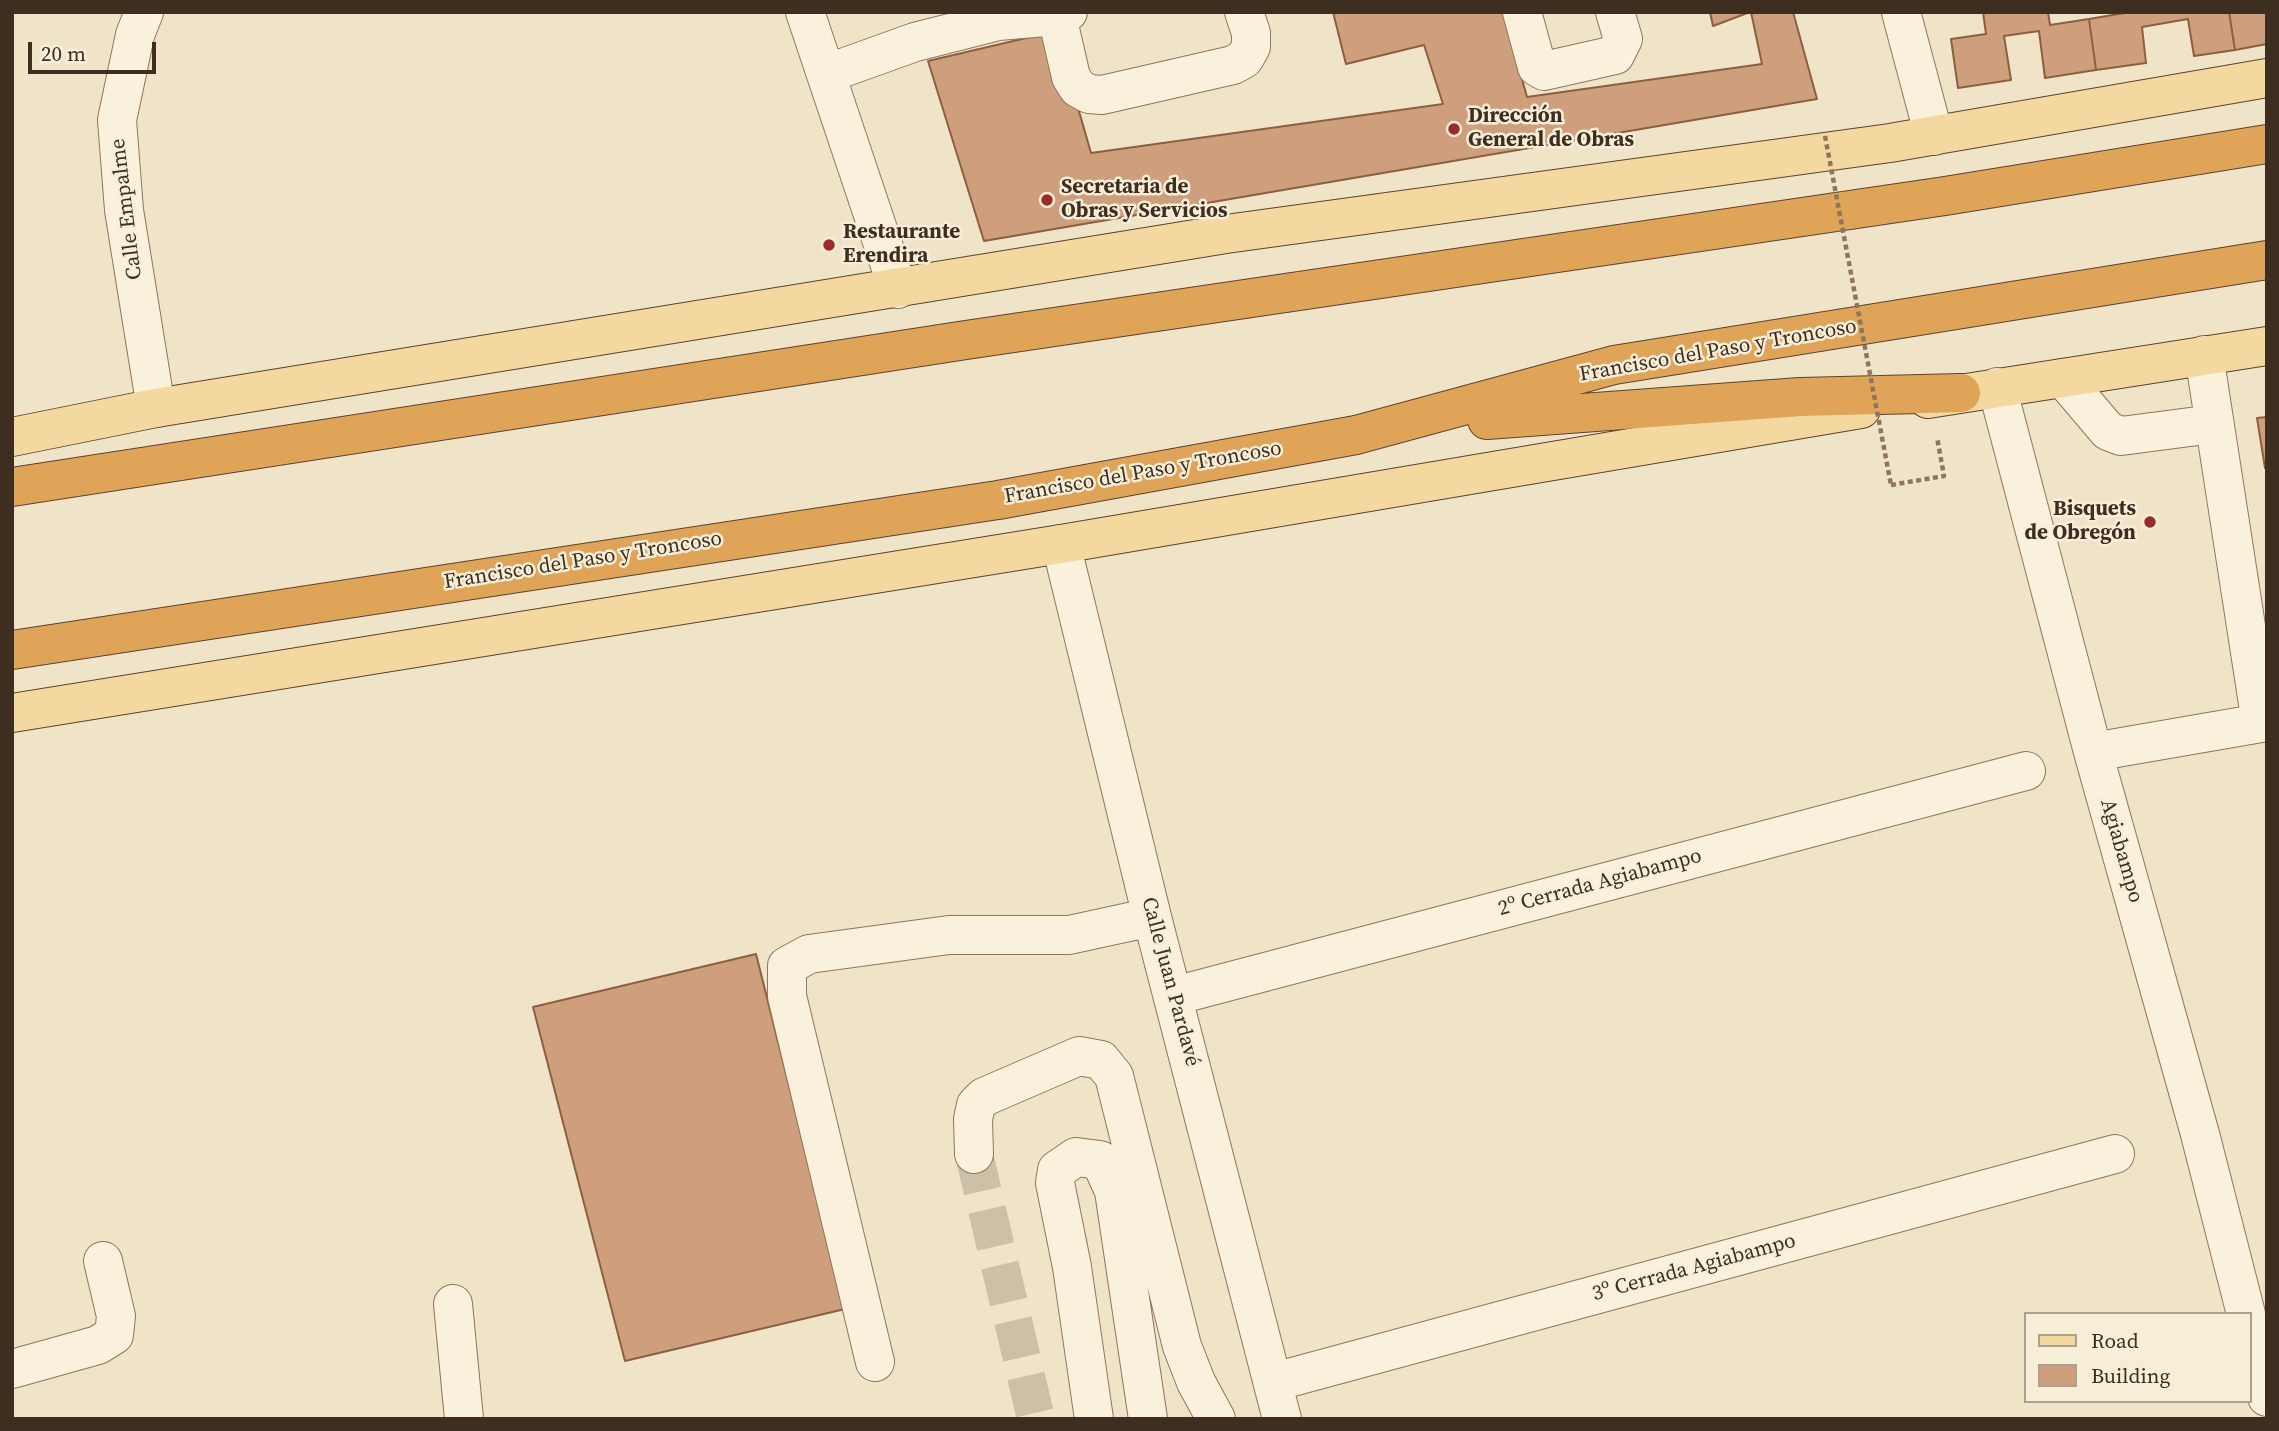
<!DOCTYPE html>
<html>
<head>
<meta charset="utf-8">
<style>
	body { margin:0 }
	#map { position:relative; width:2279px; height:1431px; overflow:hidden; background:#f0e4c8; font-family:"Source Serif 4",serif }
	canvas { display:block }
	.frame { position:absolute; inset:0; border:14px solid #3d2e20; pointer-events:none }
	.legend { position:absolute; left:2024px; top:1312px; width:228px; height:91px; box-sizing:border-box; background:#f7eed8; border:2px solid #ada18e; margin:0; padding:9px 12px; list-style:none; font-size:21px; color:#3d2e20 }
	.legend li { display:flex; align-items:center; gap:14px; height:35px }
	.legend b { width:35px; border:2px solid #ada18e }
	.scale { position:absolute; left:28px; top:42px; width:128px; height:32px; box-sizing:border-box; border:4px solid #3d2e20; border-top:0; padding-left:9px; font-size:21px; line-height:24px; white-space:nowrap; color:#3d2e20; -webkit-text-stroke:5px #f7eed8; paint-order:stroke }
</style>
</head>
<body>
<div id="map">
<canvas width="2279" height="1431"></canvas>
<div class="frame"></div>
<ul class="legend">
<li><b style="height:9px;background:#f3d9a0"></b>Road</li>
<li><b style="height:19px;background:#cf9f7d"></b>Building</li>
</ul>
<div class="scale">20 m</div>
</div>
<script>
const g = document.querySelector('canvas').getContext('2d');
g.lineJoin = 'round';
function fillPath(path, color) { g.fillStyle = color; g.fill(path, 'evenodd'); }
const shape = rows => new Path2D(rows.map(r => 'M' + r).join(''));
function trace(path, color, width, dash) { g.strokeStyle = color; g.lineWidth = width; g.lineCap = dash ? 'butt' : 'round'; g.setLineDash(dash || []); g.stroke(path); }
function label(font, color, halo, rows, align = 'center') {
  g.font = font + ' "Source Serif 4",serif'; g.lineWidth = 5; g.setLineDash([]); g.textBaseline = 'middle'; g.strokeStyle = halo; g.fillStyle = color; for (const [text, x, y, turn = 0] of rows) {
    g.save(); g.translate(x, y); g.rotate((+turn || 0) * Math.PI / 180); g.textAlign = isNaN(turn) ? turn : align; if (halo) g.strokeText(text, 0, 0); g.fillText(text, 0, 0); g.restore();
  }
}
const building = shape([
	[1333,12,1503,12,1527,97,1762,64,1751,12,1793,12,1817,99,984,241,928,61,1056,31,1091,153,1443,104,1424,45,1346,64,1333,12],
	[1710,12,1750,12,1713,26,1710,12],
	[1983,12,2048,12,2050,25,2089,19,2096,70,2045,78,2039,31,2004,36,2011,80,1958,88,1951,39,1986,34,1983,12],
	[2229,12,2267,12,2267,44,2235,50,2229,12],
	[2229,12,2235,50,2194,56,2188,19,2142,27,2146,63,2096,70,2089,19,2130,12,2229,12],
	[2267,417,2267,467,2265,468,2257,418,2267,417],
	[756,954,845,1309,625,1361,533,1007,756,954]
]);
fillPath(building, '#cf9f7d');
trace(building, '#8d5f41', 2);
trace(shape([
	[974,1154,1036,1419]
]), '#ccc0a6', 38, [38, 19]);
const minor = shape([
	[144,12,135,35,117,120,124,210,156,408],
	[805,12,898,289],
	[1522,12,1537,67,1544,71,1615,55,1623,39,1615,12],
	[1901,12,1934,136],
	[1057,16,1071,77,1078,88,1089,94,1102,95,1233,65,1244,59,1251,47,1251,33,1244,12],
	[826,74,915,42,998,21,1057,16,1068,12],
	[2204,355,2261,723],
	[2063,378,2108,431,2121,436,2213,424],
	[1997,387,2093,752,2200,1134,2246,1314],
	[1061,544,1152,917,1282,1419],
	[2093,752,2267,722],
	[1174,996,2026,771],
	[974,1154,973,1119,976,1105,984,1097,1079,1056,1101,1060,1114,1076,1182,1346,1196,1382,1216,1419],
	[453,1304,464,1419],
	[2249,1327,2267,1397],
	[875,1362,787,996,787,966,809,954,949,935,1069,935,1152,917],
	[12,1369,98,1345,114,1335,116,1316,103,1261],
	[1274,1382,2115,1154],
	[1094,1419,1072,1267,1055,1183,1057,1170,1076,1157,1100,1160,1114,1191,1148,1419]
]);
const major = shape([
	[1928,399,2267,346],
	[12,437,156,408,1226,234,1890,143,2267,78],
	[12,713,1061,544,1861,409]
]);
const highway = shape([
	[1487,420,1800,397,1961,393],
	[12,487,966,340,1945,196,2267,144],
	[12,650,998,500,1356,435,1614,365,2267,260]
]);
trace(minor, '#8d765c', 40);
trace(major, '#5b4430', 40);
trace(highway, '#5b4430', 40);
trace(shape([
	[1891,485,1944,476,1937,437]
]), '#8d765c', 4.5, [5, 3.5]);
trace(minor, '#faf1dc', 38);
trace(major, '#f3d9a0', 38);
trace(highway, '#e0a458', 38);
trace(shape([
	[1825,136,1891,485]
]), '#8d765c', 4.5, [5, 3.5]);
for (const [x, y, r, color] of [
	[1454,129,7,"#9e2a2b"],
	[1047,200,7,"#9e2a2b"],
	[829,245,7,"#9e2a2b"],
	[2150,522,7,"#9e2a2b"]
]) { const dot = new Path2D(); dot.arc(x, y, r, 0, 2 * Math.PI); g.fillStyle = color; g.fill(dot); trace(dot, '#f7eed8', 2.5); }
label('bold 21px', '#3d2e20', '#f7eed8', [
	["Dirección",1468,117],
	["General de Obras",1468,141],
	["Secretaria de",1061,188],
	["Obras y Servicios",1061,212],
	["Restaurante",843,233],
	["Erendira",843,257],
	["Bisquets",2136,510,"right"],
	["de Obregón",2136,534,"right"]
], 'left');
label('21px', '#3d2e20', '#f7eed8', [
	["Calle Empalme",127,209,-97],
	["Francisco del Paso y Troncoso",1718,351,-10],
	["Francisco del Paso y Troncoso",1143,473,-10],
	["Francisco del Paso y Troncoso",583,561,-9],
	["Agiabampo",2121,851,74],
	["2º Cerrada Agiabampo",1600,883,-15],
	["Calle Juan Pardavé",1170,982,75],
	["3º Cerrada Agiabampo",1694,1268,-15]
]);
</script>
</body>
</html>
